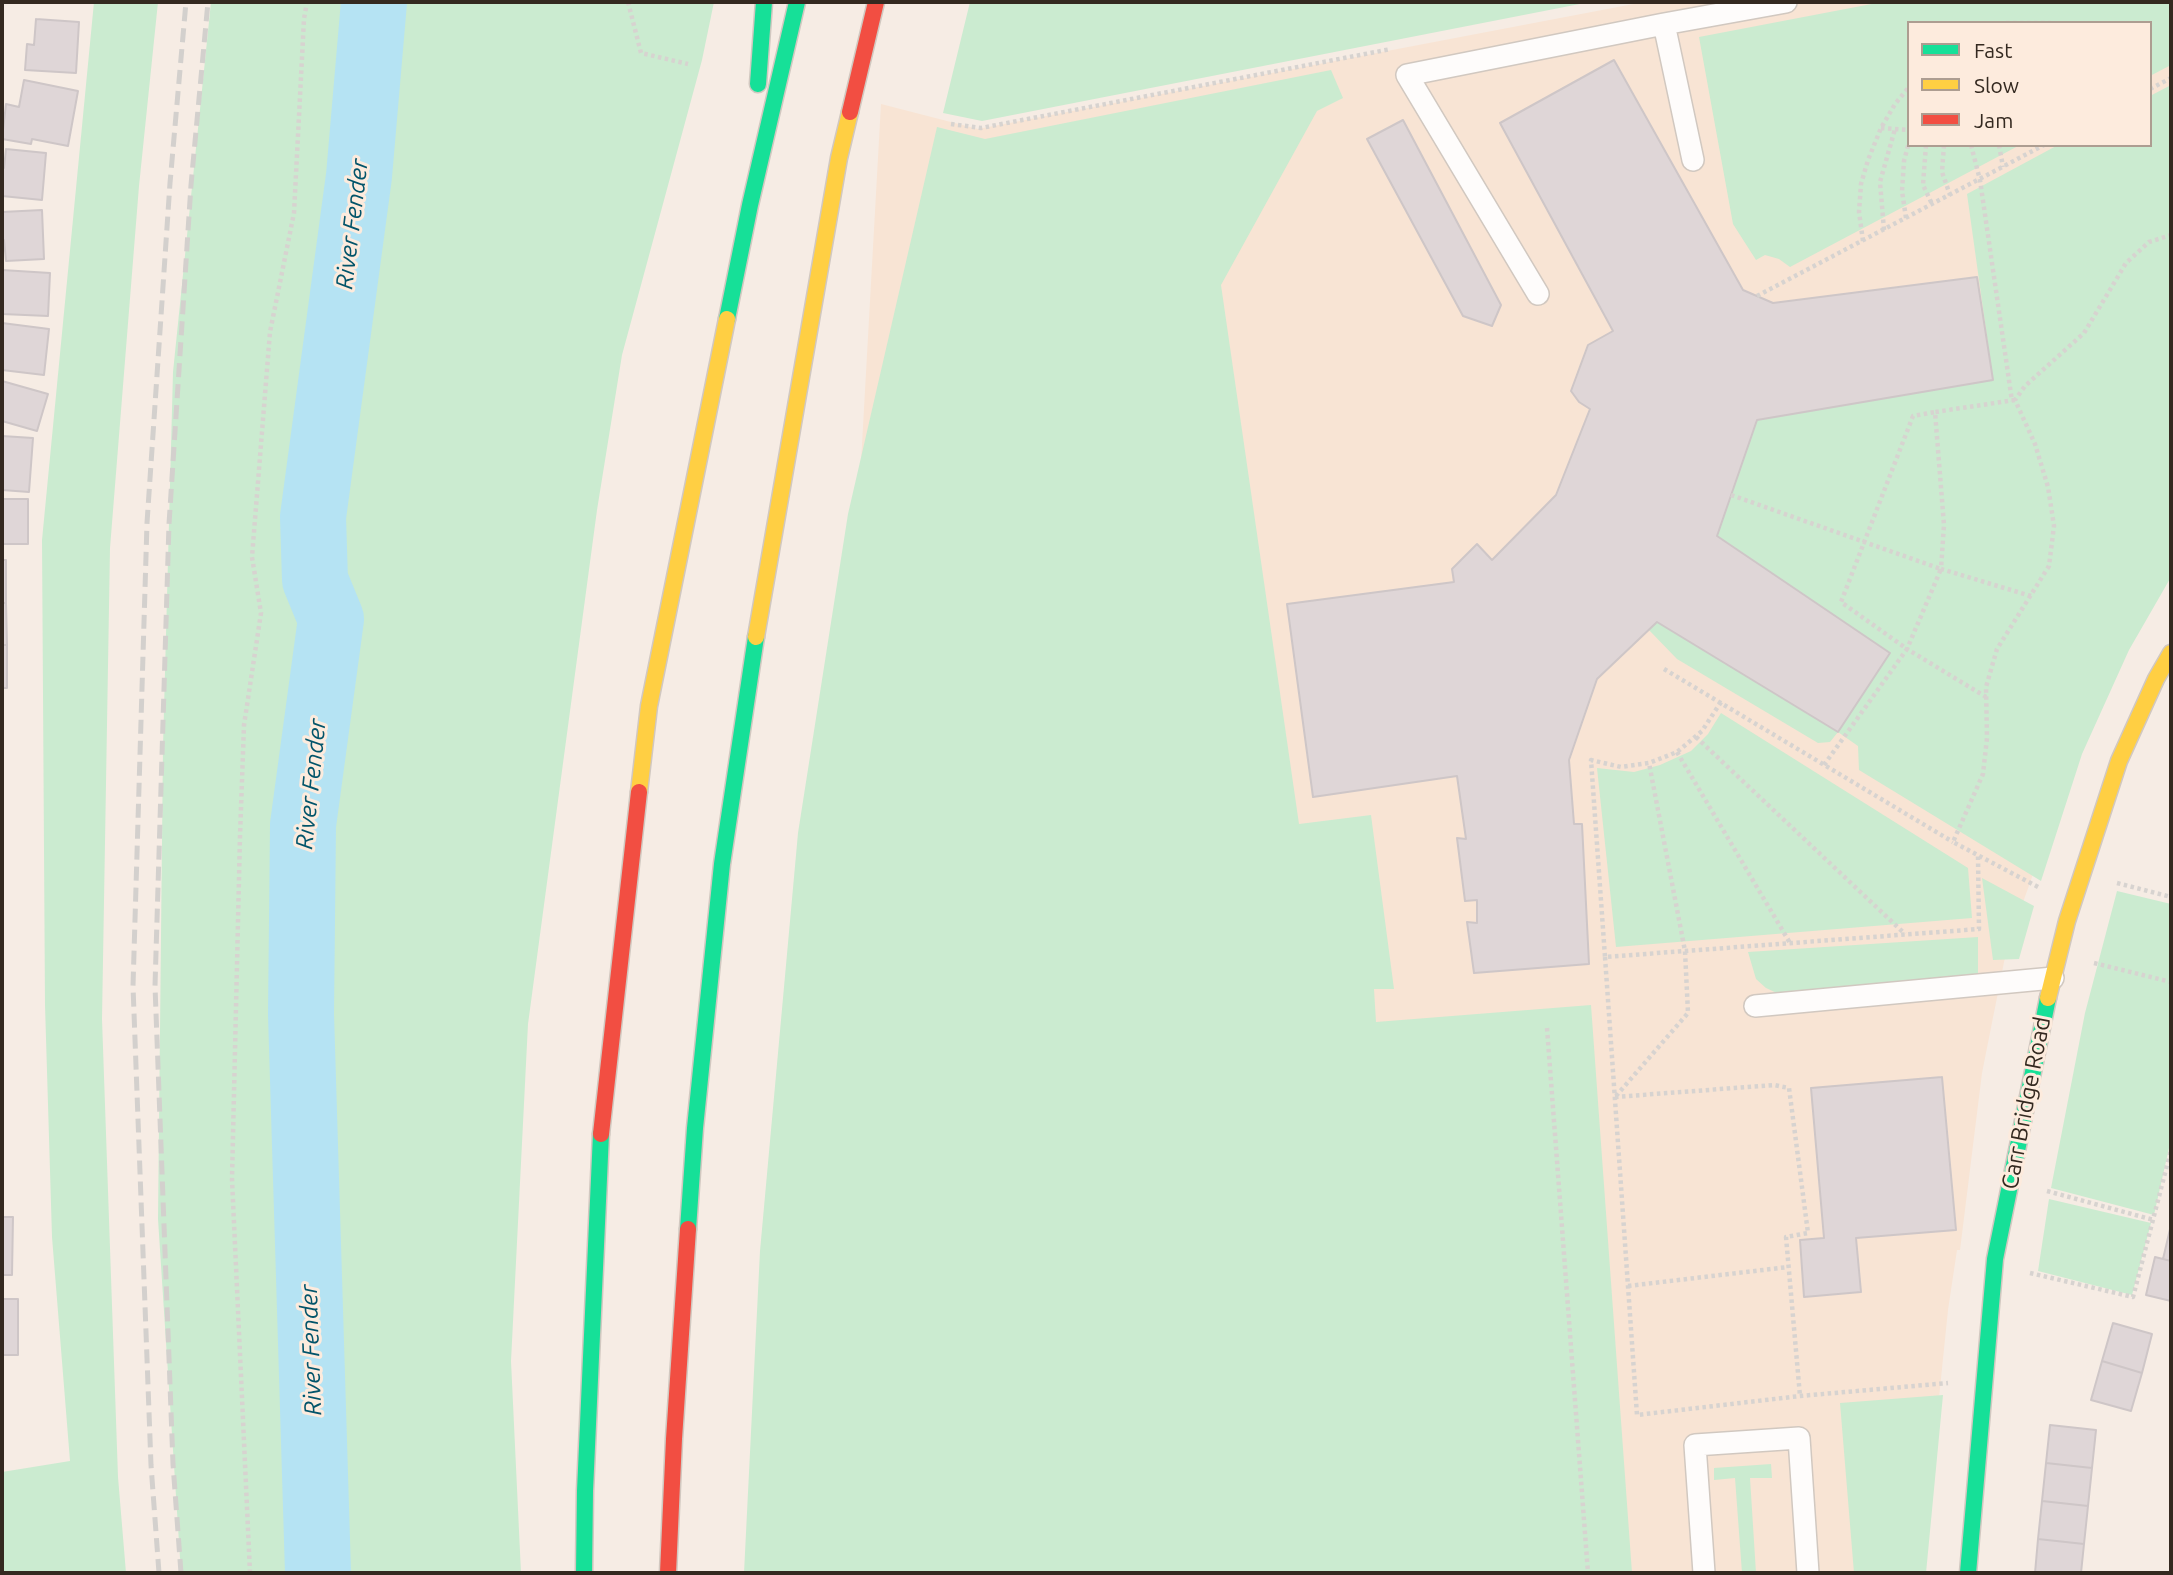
<!DOCTYPE html>
<html>
<head>
<meta charset="utf-8">
<style>
	body { margin:0 }
	#map { position:relative; width:2173px; height:1575px; overflow:hidden; background:#f6ece4; font-family:Ubuntu,sans-serif }
	canvas { display:block }
	.frame { position:absolute; inset:0; border:4px solid #342920; pointer-events:none }
	.legend { position:absolute; left:1907px; top:21px; width:245px; height:126px; box-sizing:border-box; background:#fdebdd; border:2px solid #ad9d91; margin:0; padding:9px 12px; list-style:none; font-size:21px; color:#342920 }
	.legend li { display:flex; align-items:center; gap:14px; height:35px }
	.legend b { width:35px; border:2px solid #ad9d91 }
</style>
</head>
<body>
<div id="map">
<canvas width="2173" height="1575"></canvas>
<div class="frame"></div>
<ul class="legend">
<li><b style="height:9px;background:#16e098"></b>Fast</li>
<li><b style="height:9px;background:#ffcf43"></b>Slow</li>
<li><b style="height:9px;background:#f24e42"></b>Jam</li>
</ul>
</div>
<script>
const g = document.querySelector('canvas').getContext('2d');
g.lineJoin = 'round';
function fillPath(path, color) { g.fillStyle = color; g.fill(path, 'evenodd'); }
const shape = rows => new Path2D(rows.map(r => 'M' + r).join(''));
function trace(path, color, width, dash) { g.strokeStyle = color; g.lineWidth = width; g.lineCap = dash ? 'butt' : 'round'; g.setLineDash(dash || []); g.stroke(path); }
function label(font, color, halo, rows, align = 'center') {
  g.font = font + ' Ubuntu,sans-serif'; g.lineWidth = 6; g.setLineDash([]); g.textBaseline = 'middle'; g.strokeStyle = halo; g.fillStyle = color; for (const [text, x, y, turn = 0] of rows) {
    g.save(); g.translate(x, y); g.rotate((+turn || 0) * Math.PI / 180); g.textAlign = isNaN(turn) ? turn : align; if (halo) g.strokeText(text, 0, 0); g.fillText(text, 0, 0); g.restore();
  }
}
fillPath(shape([
	[1644,2,2171,2,2171,556,2090,715,2007,947,1982,1073,1960,1250,1957,1250,1948,1310,1921,1573,799,1573,881,104,978,129],
	[1909,23,2150,23,2150,145,1909,145]
]), '#f8e4d4');
fillPath(shape([
	[94,2,158,2,139,186,110,548,102,1019,118,1477,126,1573,2,1573,2,1472,70,1461,52,1237,45,1005,42,540],
	[211,2,714,2,702,60,622,355,597,510,528,1024,511,1361,521,1573,181,1573,158,1219,163,747,173,372],
	[970,2,1590,2,982,121,943,113],
	[1882,2,2171,2,2171,65,2150,76,2150,23,1909,23,1909,145,2020,145,1790,267,1779,259,1765,255,1756,260,1733,224,1699,37],
	[1331,70,1343,98,1317,111,1221,285,1299,824,1371,815,1394,989,1374,989,1376,1022,1591,1005,1632,1573,744,1573,760,1251,798,833,848,514,937,127,985,139],
	[2171,85,2171,577,2129,650,2082,754,2041,881,1859,770,1858,746,1838,732,1830,742,1818,743,1677,659,1649,630,1657,622,1837,731,1889,653,1717,536,1757,420,1993,380,1967,194,2058,145,2150,145,2150,96],
	[1721,713,1968,868,1972,918,1616,947,1597,768,1634,772,1660,765,1691,751,1708,734],
	[1982,878,2034,906,2019,959,1993,960],
	[2117,891,2171,904,2171,1139,2154,1215,2051,1188,2085,1013],
	[1978,937,1978,974,1779,994,1766,988,1756,979,1748,952],
	[2049,1199,2151,1223,2132,1295,2038,1271],
	[1943,1395,1926,1573,1854,1573,1840,1403],
	[1771,1464,1772,1478,1750,1478,1756,1573,1742,1573,1735,1478,1714,1480,1714,1468]
]), '#cbebd0');
trace(shape([
	[318,1573,301,1014,303,825,331,619,315,580,313,517,359,176,374,2]
]), '#b5e3f3', 66);
const building = shape([
	[36,19,79,22,76,73,25,70,27,44,34,45,36,19],
	[1614,60,1743,290,1773,303,1977,277,1993,380,1757,420,1717,536,1890,653,1838,732,1657,622,1597,679,1569,760,1574,824,1582,824,1589,964,1474,973,1467,922,1477,923,1477,900,1465,901,1457,838,1466,839,1457,776,1313,797,1287,604,1454,582,1452,569,1477,544,1492,560,1556,495,1590,409,1579,402,1571,391,1588,345,1613,331,1500,123,1614,60],
	[24,80,78,91,68,146,32,139,31,144,2,139,6,104,19,107,24,80],
	[1403,120,1501,305,1492,326,1463,316,1367,139,1403,120],
	[6,149,46,153,42,200,2,196,2,168,4,168,6,149],
	[42,210,44,259,6,261,4,240,2,240,2,212,42,210],
	[2,270,50,273,48,316,2,314,2,270],
	[2,323,49,329,44,375,2,370,2,323],
	[2,381,48,394,37,431,2,421,2,381],
	[2,436,33,438,29,492,2,490,2,436],
	[2,499,28,499,28,544,2,544,2,499],
	[2,560,6,560,6,603,2,603,2,560],
	[2,603,6,603,7,645,2,645,2,603],
	[2,645,7,645,7,688,2,688,2,645],
	[1942,1077,1956,1230,1856,1238,1861,1292,1804,1297,1800,1240,1824,1238,1811,1088,1942,1077],
	[2,1217,13,1217,12,1275,2,1275,2,1217],
	[2171,1225,2171,1261,2163,1259,2171,1225],
	[2155,1257,2171,1261,2171,1301,2146,1295,2155,1257],
	[2,1299,18,1299,18,1355,2,1355,2,1299],
	[2113,1323,2152,1334,2142,1373,2102,1361,2113,1323],
	[2102,1361,2142,1373,2131,1411,2091,1400,2102,1361],
	[2050,1425,2096,1430,2092,1468,2046,1463,2050,1425],
	[2046,1463,2092,1468,2088,1506,2042,1501,2046,1463],
	[2042,1501,2088,1506,2084,1544,2038,1539,2042,1501],
	[2038,1539,2084,1544,2081,1573,2035,1573,2038,1539]
]);
fillPath(building, '#dfd6d7');
trace(building, '#cec6c7', 2);
const lane = shape([
	[1693,160,1664,24,1786,2],
	[1538,294,1407,75,1664,24],
	[1755,1006,2053,978],
	[1704,1573,1695,1445,1799,1438,1808,1573]
]);
const fast = shape([
	[758,84,764,2],
	[727,319,750,205,797,2],
	[688,1229,695,1128,722,864,756,637],
	[584,1573,585,1491,601,1134],
	[1968,1573,1995,1259,2048,998]
]);
const slow = shape([
	[756,637,839,158,850,112],
	[639,792,649,706,727,319],
	[2048,998,2067,921,2119,761,2156,679,2171,653]
]);
const jam = shape([
	[850,112,876,2],
	[601,1134,639,792],
	[668,1573,674,1439,688,1229]
]);
trace(lane, '#d1c8c0', 24);
trace(fast, '#d1c8c0', 19);
trace(slow, '#d1c8c0', 19);
trace(jam, '#d1c8c0', 19);
trace(shape([
	[628,2,641,53,688,64],
	[2006,23,2051,23],
	[2150,89,2171,78],
	[951,124,981,128,1391,49],
	[1881,128,1909,130],
	[1926,145,1923,185,1932,204],
	[1944,145,1942,172,1950,195],
	[1971,145,1980,180,2012,401],
	[1999,145,2003,167],
	[1906,218,1902,191,1904,161,1909,142],
	[1884,230,1880,182,1895,129],
	[1863,241,1859,212,1861,184,1868,160,1881,128,1895,104,1909,87],
	[1757,296,2044,145],
	[2015,400,1935,412,1944,525,1941,569,2031,596],
	[1731,495,1941,569,1907,649,1986,697],
	[1664,669,1953,842],
	[1721,702,1702,731,1677,752,1649,763,1621,767,1591,760,1605,957,1979,929,1978,856],
	[1696,737,1905,934],
	[1677,752,1790,943],
	[1824,765,1907,649,1841,602,1913,416,1935,412],
	[2117,883,2171,897],
	[2038,887,1953,842,1983,774,1987,738,1986,687,1997,649,2049,566,2054,526,2048,487,2035,444,2015,400,2025,386,2084,333,2126,263,2149,242,2171,235],
	[1605,957,1637,1415,1800,1396,1948,1383],
	[2094,963,2171,982],
	[1547,1028,1588,1573],
	[1616,1096,1688,1013,1685,951,1649,763],
	[1615,1097,1774,1085,1789,1088,1808,1233,1786,1237,1800,1396],
	[2047,1191,2154,1220],
	[2030,1273,2133,1297,2171,1150],
	[1628,1286,1788,1267],
	[250,1573,232,1179,240,836,244,725,261,613,252,557,270,332,294,213,304,19,307,2]
]), '#d7d3d0', 4.5, [3.5, 3.5]);
trace(lane, '#fefcfb', 21);
trace(fast, '#16e098', 16);
trace(slow, '#ffcf43', 16);
trace(jam, '#f24e42', 16);
trace(shape([
	[159,1573,151,1465,133,986,147,523,170,183,186,2],
	[181,1573,173,1464,155,986,169,524,191,185,208,2]
]), '#d3d0cd', 5, [14, 7]);
label('23px', '#342920', '#fdebdd', [
	["Carr Bridge Road",2026,1103,-79]
]);
label('italic 24px', '#02546a', '#fdebdd', [
	["River Fender",352,224,-83],
	["River Fender",311,784,-84],
	["River Fender",311,1350,-92]
]);
</script>
</body>
</html>
